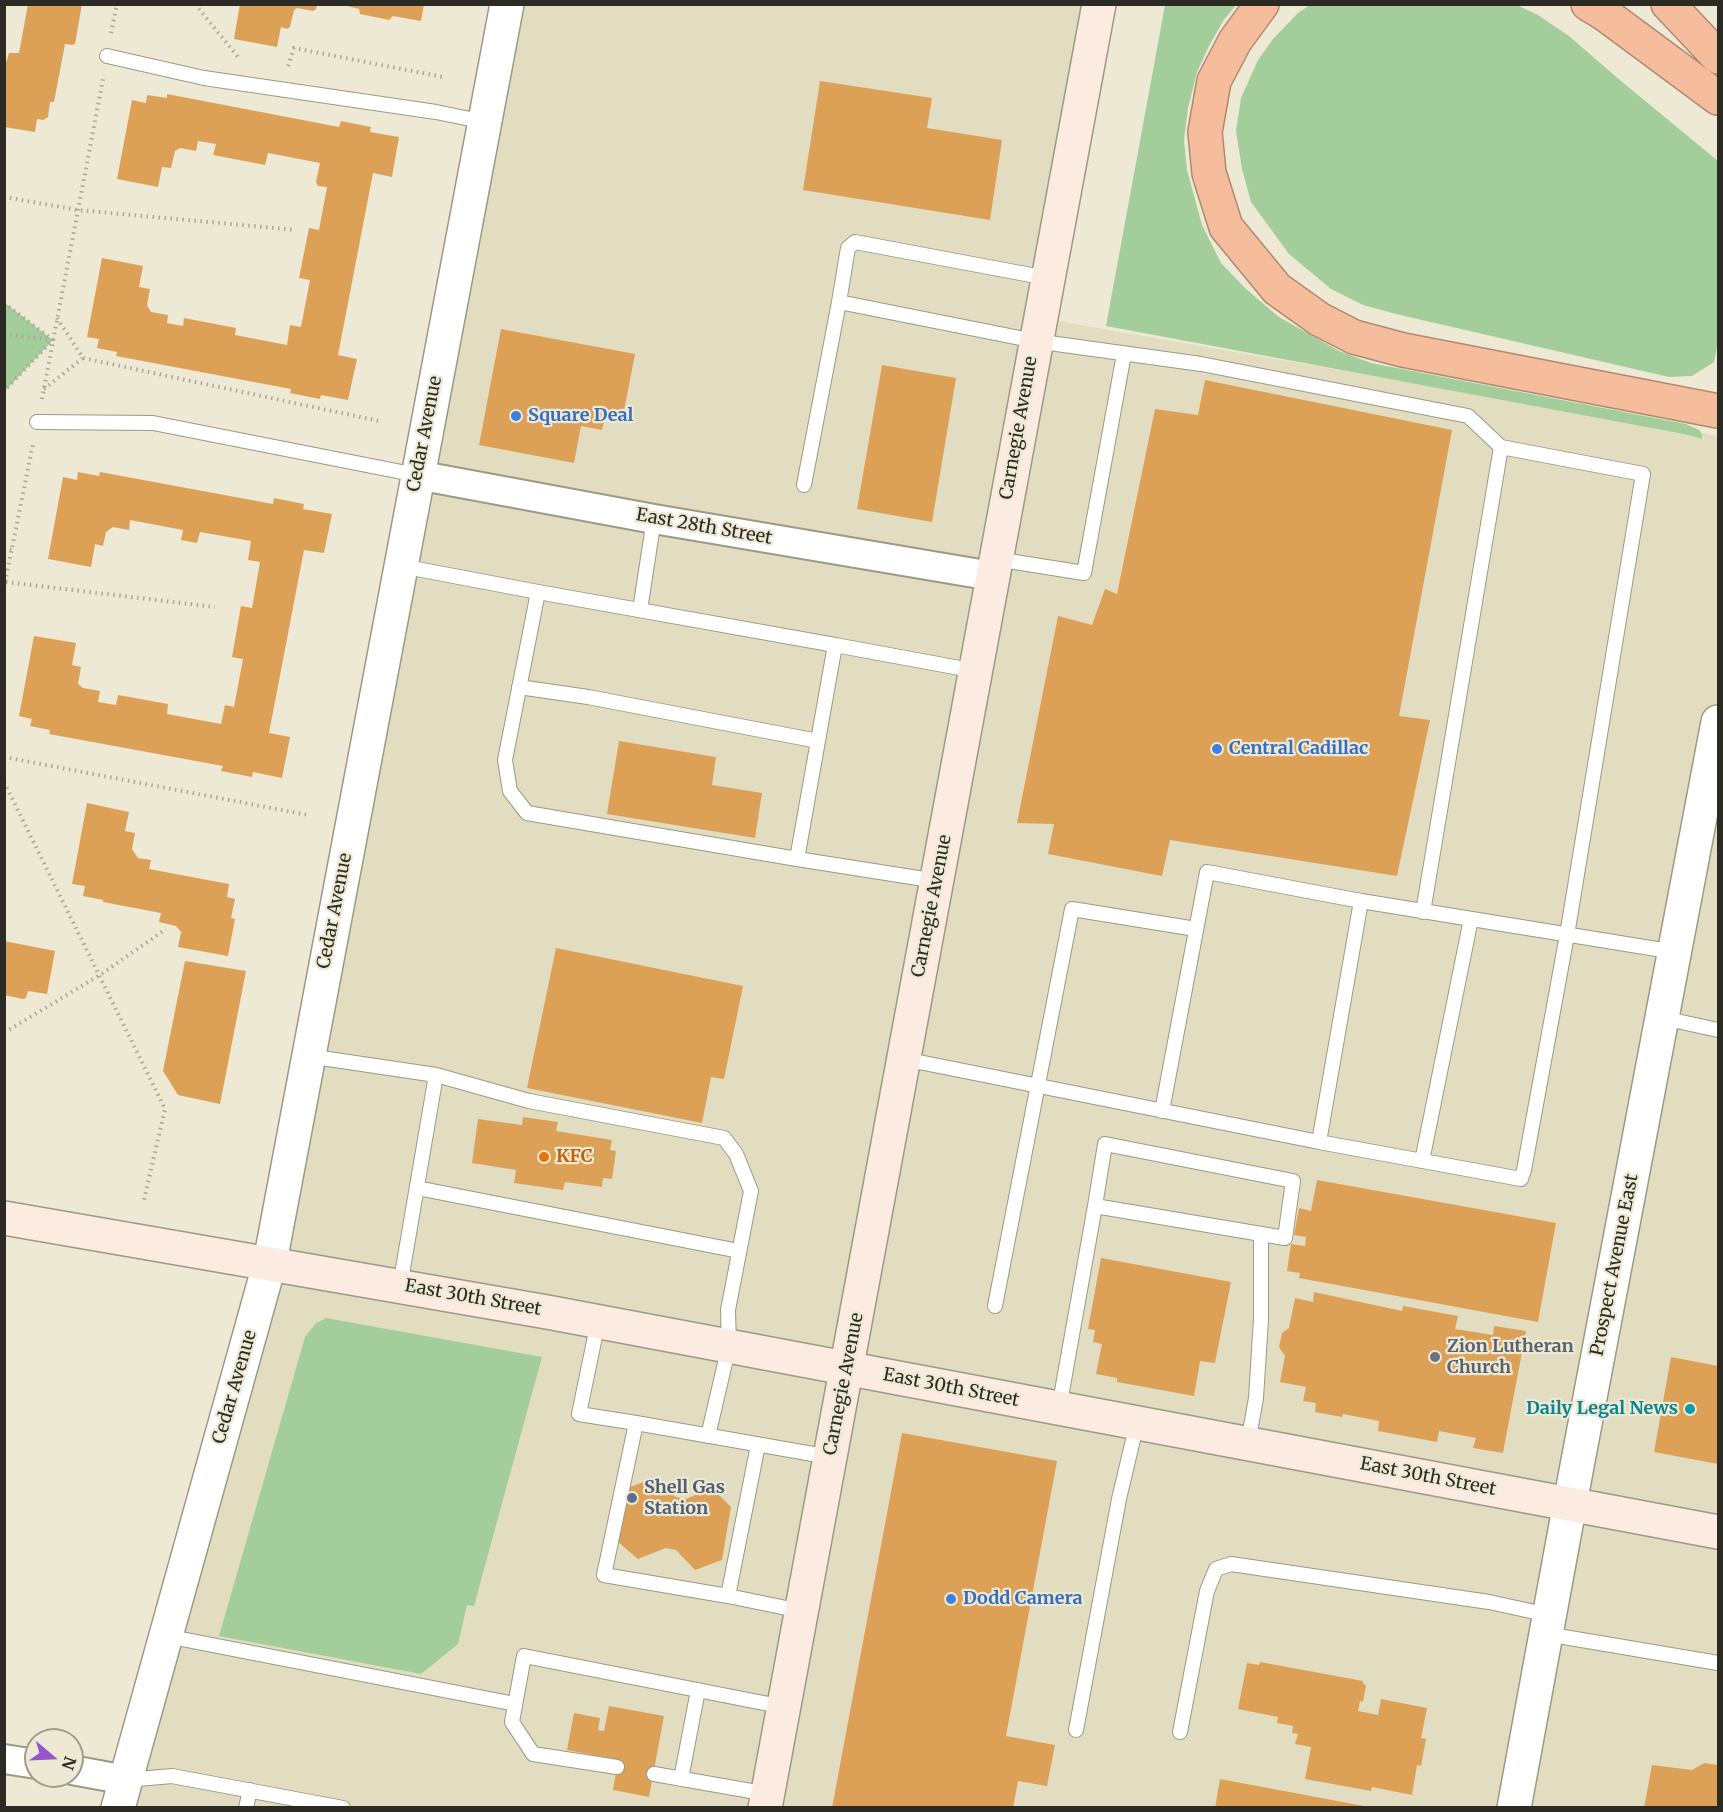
<!DOCTYPE html>
<html>
<head>
<meta charset="utf-8">
<style>
	body { margin:0 }
	#map { position:relative; width:1723px; height:1812px; overflow:hidden; background:#ede9d5; font-family:Merriweather,serif }
	canvas { display:block }
	.frame { position:absolute; inset:0; border:6px solid #2c2b23; pointer-events:none }
	.north { position:absolute; left:24px; top:1728px; width:60px; height:60px; box-sizing:border-box; background:#ede9d5; border:2px solid #a09d8e; border-radius:50%; rotate:109deg; font-size:16px; font-weight:700; line-height:24px; text-align:center; color:#2c2b23 }
	.north::after { content:''; display:block; margin:auto; width:21px; height:27px; background:#9856cb; clip-path:polygon(50% 0,100% 100%,50% 72%,0 100%) }
</style>
</head>
<body>
<div id="map">
<canvas width="1723" height="1812"></canvas>
<div class="frame"></div>
<div class="north">N</div>
</div>
<script>
const g = document.querySelector('canvas').getContext('2d');
g.lineJoin = 'round';
function fillPath(path, color) { g.fillStyle = color; g.fill(path, 'evenodd'); }
const shape = rows => new Path2D(rows.map(r => 'M' + r).join(''));
function trace(path, color, width, dash) { g.strokeStyle = color; g.lineWidth = width; g.lineCap = dash ? 'butt' : 'round'; g.setLineDash(dash || []); g.stroke(path); }
function label(font, color, halo, rows, align = 'center') {
  g.font = font + ' Merriweather,serif'; g.lineWidth = 4.5; g.setLineDash([]); g.textBaseline = 'middle'; g.strokeStyle = halo; g.fillStyle = color; for (const [text, x, y, turn = 0] of rows) {
    g.save(); g.translate(x, y); g.rotate((+turn || 0) * Math.PI / 180); g.textAlign = isNaN(turn) ? turn : align; if (halo) g.strokeText(text, 0, 0); g.fillText(text, 0, 0); g.restore();
  }
}
fillPath(shape([
	[507,5,1099,5,1040,318,1718,436,1718,1807,118,1808,270,1262]
]), '#e2ddc1');
fillPath(shape([
	[1311,4,1517,5,1538,15,1569,36,1621,81,1718,161,1718,342,1714,362,1692,376,1669,377,1396,314,1363,305,1331,289,1289,254,1251,202,1242,169,1236,131,1241,98,1258,60,1273,39,1298,13],
	[1165,5,1236,5,1223,21,1209,46,1197,72,1188,108,1184,140,1187,170,1202,225,1221,263,1246,289,1279,317,1339,351,1371,363,1686,424,1699,430,1702,434,1702,439,1684,434,1106,326],
	[5,303,53,340,5,391,4,391],
	[326,1318,542,1357,474,1606,467,1605,458,1644,421,1674,219,1636,305,1337,316,1323]
]), '#a3ce9c');
fillPath(shape([
	[28,4,82,4,75,44,72,45,65,44,54,102,50,102,48,117,43,120,37,119,35,132,4,127,4,69,9,53,19,53],
	[240,4,317,4,316,9,313,11,297,8,294,10,290,27,287,29,281,27,277,47,234,39],
	[339,4,424,4,421,21,393,16,389,20,360,14,359,9],
	[820,81,932,98,927,128,1002,140,990,220,803,190],
	[167,94,339,127,341,121,371,127,370,132,399,137,392,177,373,173,338,355,357,359,348,400,321,395,320,399,290,393,291,389,116,356,117,352,97,348,99,339,87,337,102,258,143,266,139,287,150,289,147,305,151,312,168,315,167,323,183,326,184,318,236,328,235,335,287,345,290,325,301,327,310,280,299,278,309,228,319,230,327,187,318,186,316,182,320,163,268,153,265,165,213,155,216,144,198,141,196,151,180,148,175,151,171,168,162,167,158,187,117,179,132,100,146,103,147,95,167,98],
	[501,329,635,354,623,416,606,413,602,430,581,426,574,463,479,445],
	[882,365,956,378,932,522,857,509],
	[1205,380,1452,430,1399,716,1430,720,1397,876,1170,840,1162,876,1048,854,1054,824,1017,823,1058,616,1092,625,1105,589,1117,594,1155,409,1198,415],
	[78,472,99,476,100,472,273,504,274,498,304,504,303,509,332,514,324,553,304,550,269,733,290,737,282,778,253,772,252,777,221,771,223,766,49,734,50,730,30,726,32,719,19,716,34,636,76,643,72,665,81,667,78,684,83,688,100,691,98,702,116,705,118,695,168,704,167,714,221,724,225,705,234,707,243,659,232,657,241,606,252,608,260,562,248,560,251,541,200,532,197,543,181,540,183,530,130,520,129,530,113,527,106,532,103,546,95,544,91,567,48,559,63,477,77,480],
	[619,741,716,757,712,785,762,793,755,838,607,814],
	[87,803,129,812,125,831,135,833,132,849,138,858,151,860,149,869,229,884,227,897,235,899,231,918,235,919,228,956,178,947,181,932,176,926,159,922,161,913,103,902,103,900,83,896,85,886,72,884],
	[4,941,55,951,47,994,28,991,26,998,23,999,4,995],
	[556,948,743,986,724,1079,711,1077,702,1123,527,1088],
	[185,961,246,971,220,1104,178,1095,163,1071],
	[523,1117,558,1122,556,1131,612,1140,610,1150,616,1151,612,1179,603,1178,602,1187,565,1182,563,1190,514,1183,516,1170,472,1163,478,1119,522,1125],
	[1317,1180,1556,1223,1538,1322,1299,1278,1300,1273,1287,1271,1291,1244,1305,1246,1306,1237,1294,1235,1299,1208,1311,1211],
	[1101,1258,1231,1282,1215,1363,1200,1361,1194,1396,1117,1382,1117,1378,1096,1374,1102,1344,1093,1342,1095,1330,1088,1329],
	[1314,1292,1402,1311,1403,1306,1458,1316,1455,1329,1493,1335,1494,1326,1526,1331,1503,1453,1473,1448,1476,1438,1439,1431,1437,1442,1378,1431,1379,1421,1343,1414,1342,1417,1315,1412,1316,1403,1303,1401,1306,1387,1280,1382,1285,1356,1279,1347,1282,1333,1289,1328,1295,1298,1313,1302],
	[1671,1357,1718,1366,1718,1464,1654,1452],
	[902,1433,1057,1461,1006,1736,1055,1745,1047,1786,1018,1781,1013,1808,832,1808],
	[655,1478,676,1497,686,1499,712,1488,731,1507,722,1560,695,1570,676,1550,666,1548,638,1559,617,1541,627,1488],
	[1260,1662,1363,1681,1363,1684,1366,1685,1363,1702,1360,1701,1358,1711,1378,1715,1381,1699,1427,1708,1421,1738,1426,1739,1421,1766,1417,1765,1412,1795,1372,1787,1371,1791,1305,1779,1311,1747,1295,1744,1298,1734,1292,1733,1293,1726,1277,1723,1278,1717,1238,1709,1247,1663,1259,1665],
	[609,1706,664,1716,649,1797,613,1790,618,1760,567,1750,574,1713,600,1718,598,1730,604,1731],
	[1704,1763,1718,1765,1718,1808,1644,1808,1652,1765,1692,1770],
	[1220,1779,1364,1806,1363,1808,1215,1808]
]), '#dca156');
const service = shape([
	[107,56,204,78,436,112,485,122],
	[1047,278,855,242,848,248,839,302,1035,341,1201,364,1468,416,1501,447,1423,912],
	[37,422,153,423,417,475],
	[804,485,839,302],
	[996,559,1084,573,1124,354],
	[401,566,538,592,835,645],
	[538,592,505,760,510,791,527,813,797,859],
	[640,610,654,519],
	[519,687,588,697,818,741],
	[937,881,797,859,835,645,976,671],
	[1663,1018,1718,1030],
	[308,1056,436,1075,529,1101,724,1138,736,1154,751,1191,728,1310,729,1346,708,1436],
	[904,1059,1319,1142,1361,901,1675,952],
	[1162,1111,1207,872,1361,901],
	[1319,1142,1521,1179,1524,1170,1567,935,1643,474,1501,447],
	[1105,1144,1293,1181,1285,1238,1095,1206,1105,1144],
	[1422,1161,1471,919],
	[417,1188,739,1251],
	[400,1286,436,1075],
	[995,1306,1072,909,1196,929],
	[598,1322,579,1414,636,1423],
	[1059,1408,1095,1206],
	[1248,1443,1256,1398,1261,1319,1261,1234],
	[728,1596,758,1445],
	[801,1611,728,1596,604,1575,636,1423,830,1457],
	[1546,1634,1718,1663],
	[166,1636,515,1704],
	[1076,1730,1119,1499,1137,1423],
	[1180,1732,1207,1591,1216,1569,1231,1564,1489,1602,1549,1615],
	[617,1767,533,1754,512,1722,524,1656,784,1707],
	[654,1774,768,1794],
	[681,1779,698,1690],
	[126,1780,172,1776,343,1808],
	[246,1808,250,1790]
]);
const minor = shape([
	[417,475,654,519,992,576],
	[4,1759,36,1764],
	[72,1770,126,1780]
]);
const tertiary = shape([
	[118,1808,270,1262,507,4],
	[1514,1808,1570,1503,1718,722]
]);
const secondary = shape([
	[4,1218,547,1312,1718,1532],
	[765,1808,1099,4]
]);
const motorway = shape([
	[1262,4,1235,41,1214,81,1205,132,1209,173,1226,227,1277,289,1319,319,1354,337,1403,350,1718,411],
	[1588,4,1606,15,1718,98],
	[1668,4,1718,57]
]);
trace(service, '#9c9986', 16);
trace(minor, '#9c9986', 32);
trace(tertiary, '#9c9986', 36);
trace(secondary, '#9c9986', 36);
trace(motorway, '#af8a72', 36);
trace(shape([
	[195,4,238,57],
	[111,33,117,4],
	[288,66,294,48,443,77],
	[4,197,78,210,296,230],
	[4,303,53,340,4,391],
	[57,318,83,358,379,421],
	[4,334,51,340],
	[44,389,83,358],
	[42,399,103,79],
	[4,548,12,550],
	[6,582,215,607],
	[4,588,33,444],
	[4,757,308,815],
	[4,782,165,1109,144,1200],
	[4,1030,7,1031,100,975,166,929]
]), '#aaa798', 4, [1.5, 4.5]);
trace(service, '#fff', 14);
trace(minor, '#fff', 28);
trace(tertiary, '#fff', 33);
trace(secondary, '#fcebe1', 33);
trace(motorway, '#f6bd9c', 33);
for (const [x, y, r, color] of [
	[516,416,6,"#3f7fe0"],
	[1217,749,6,"#3f7fe0"],
	[544,1157,6,"#e8710a"],
	[1435,1357,6,"#6b7280"],
	[1690,1409,6,"#0f9aa8"],
	[632,1498,6,"#5c6f8a"],
	[951,1599,6,"#3f7fe0"]
]) { const dot = new Path2D(); dot.arc(x, y, r, 0, 2 * Math.PI); g.fillStyle = color; g.fill(dot); trace(dot, '#ede9d5', 2); }
label('bold 18px', '#366cbe', '#ede9d5', [
	["Square Deal",528,416],
	["Central Cadillac",1229,749],
	["Dodd Camera",963,1599]
], 'left');
label('18px', '#2c2b23', '#ede9d5', [
	["Carnegie Avenue",1019,428,-80],
	["Cedar Avenue",425,434,-79],
	["East 28th Street",704,527,10],
	["Carnegie Avenue",932,906,-79],
	["Cedar Avenue",335,911,-79],
	["Prospect Avenue East",1615,1265,-79],
	["East 30th Street",473,1298,10],
	["Carnegie Avenue",844,1384,-79],
	["Cedar Avenue",235,1387,-74],
	["East 30th Street",951,1388,11],
	["East 30th Street",1428,1477,11]
]);
label('bold 18px', '#c56008', '#ede9d5', [
	["KFC",556,1157]
], 'left');
label('bold 18px', '#5b616d', '#ede9d5', [
	["Zion Lutheran",1447,1347],
	["Church",1447,1368]
], 'left');
label('bold 18px', '#0d838f', '#ede9d5', [
	["Daily Legal News",1678,1409]
], 'right');
label('bold 18px', '#4e5e75', '#ede9d5', [
	["Shell Gas",644,1488],
	["Station",644,1509]
], 'left');
</script>
</body>
</html>
